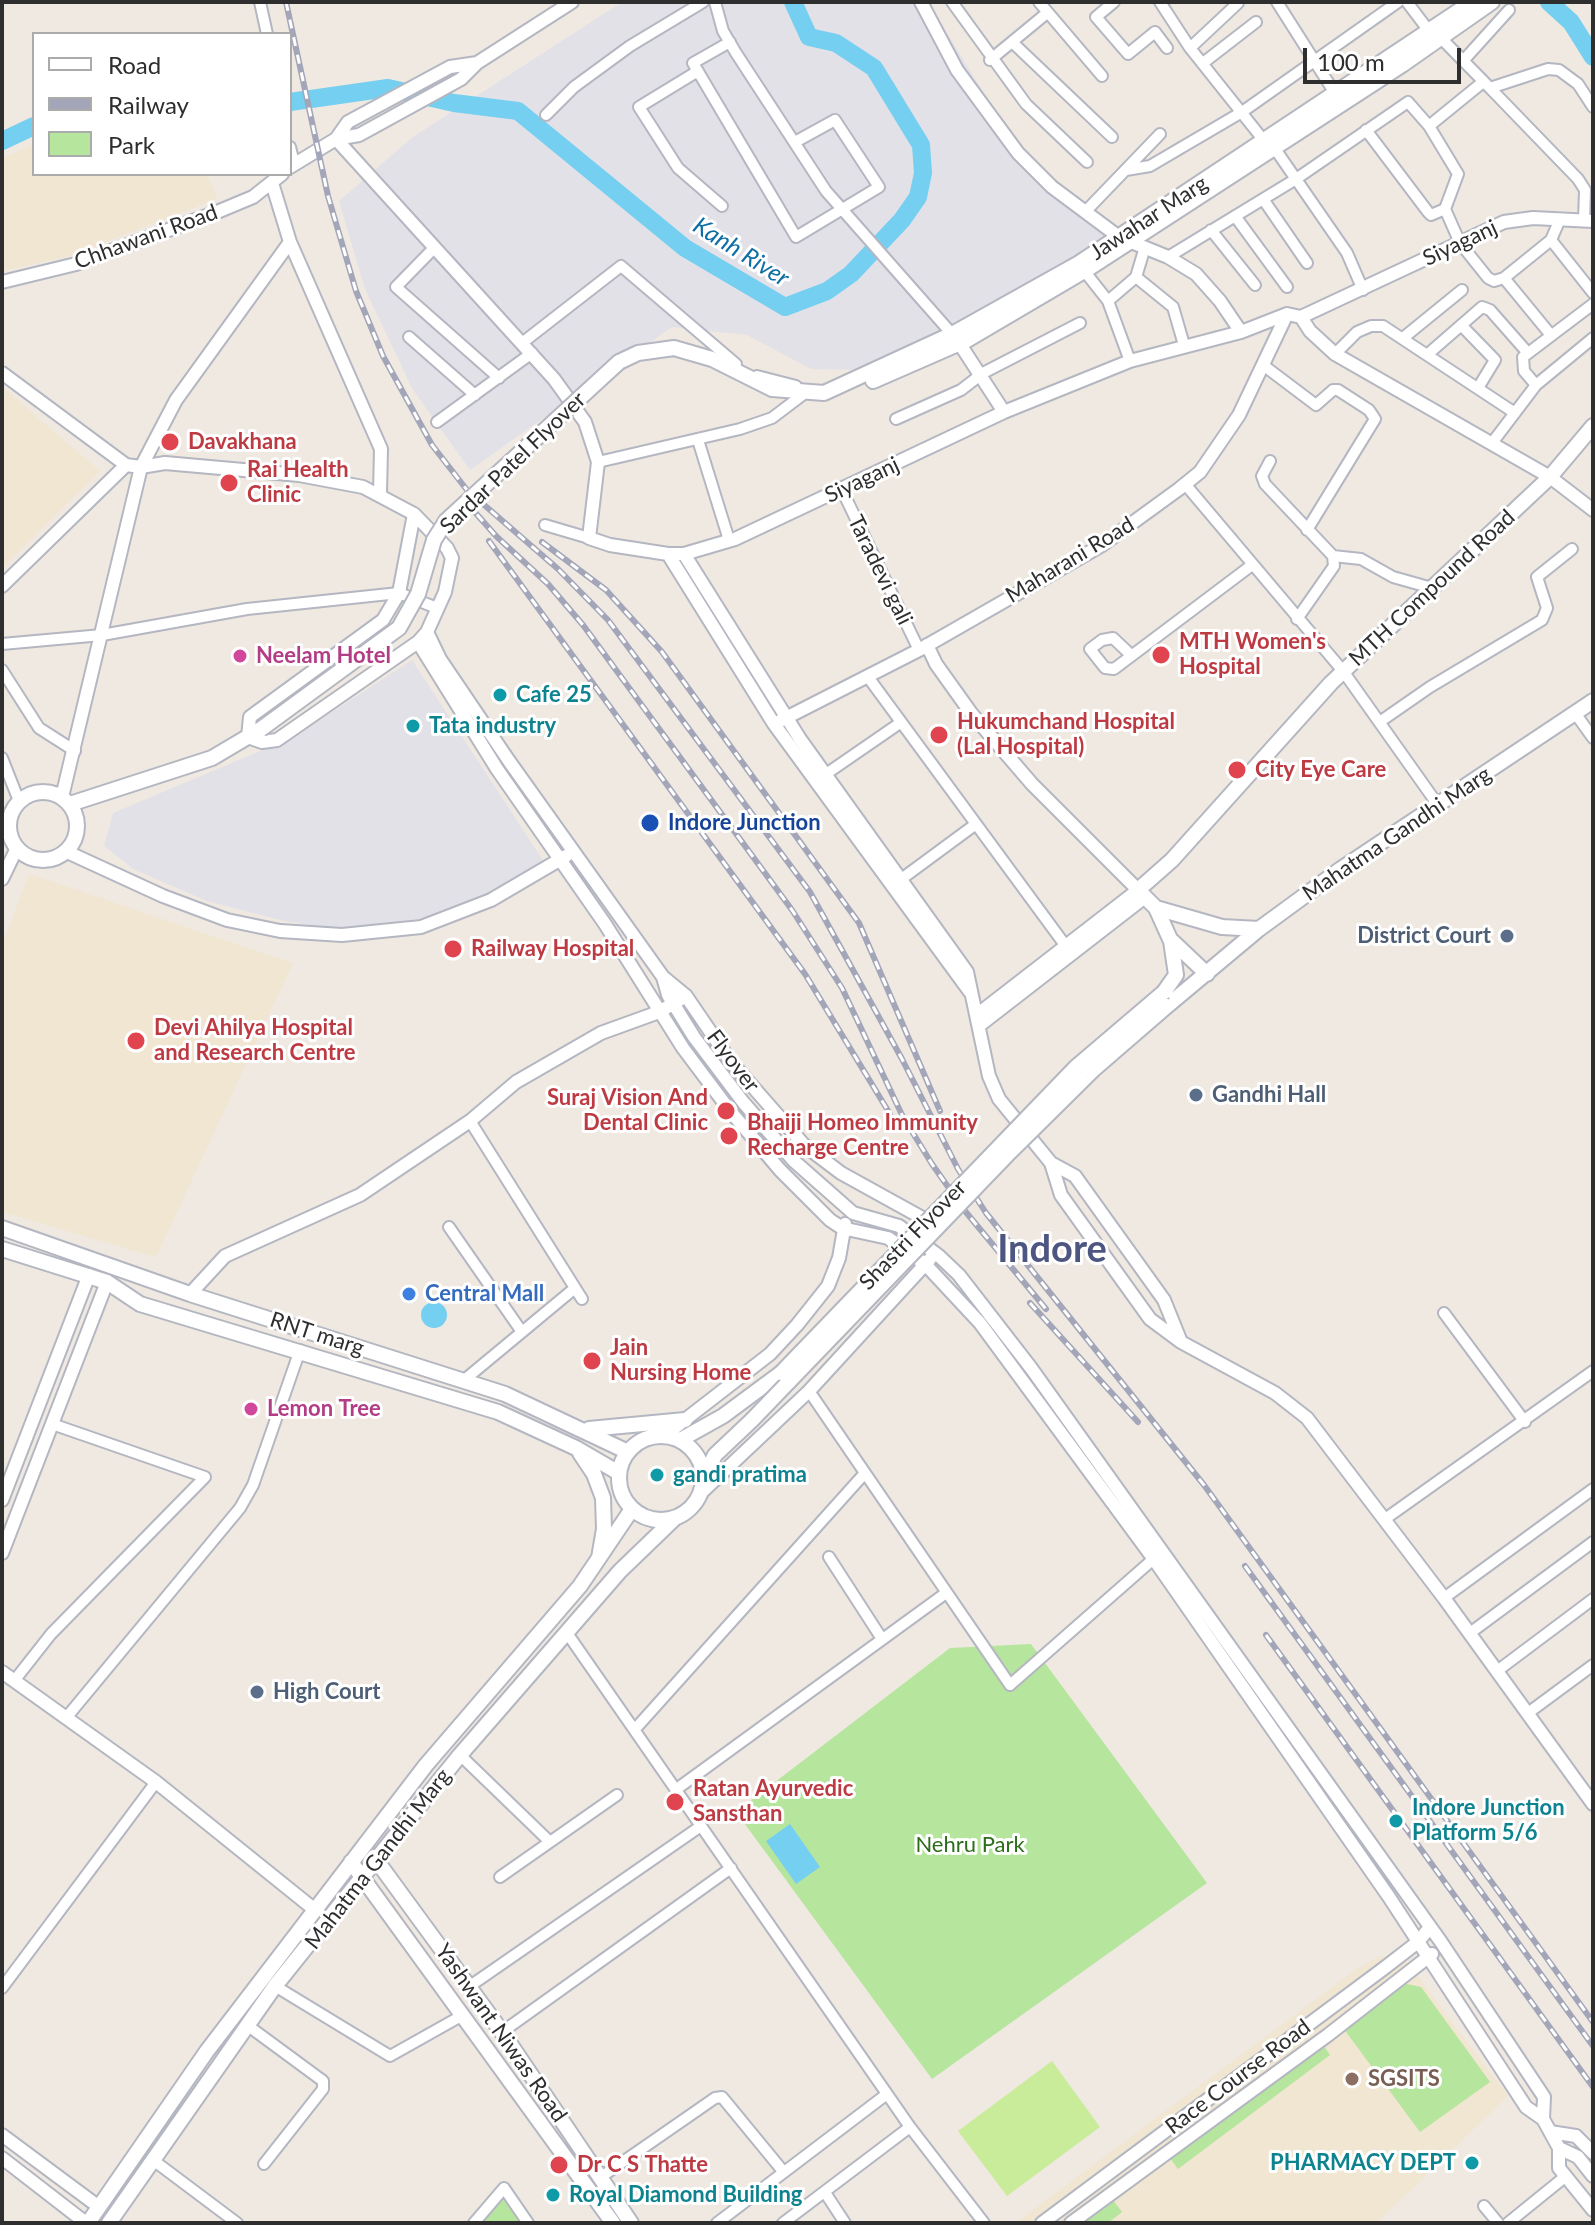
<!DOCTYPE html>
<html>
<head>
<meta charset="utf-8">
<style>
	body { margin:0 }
	#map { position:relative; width:1595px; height:2225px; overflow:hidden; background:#efe9e1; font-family:Lato,sans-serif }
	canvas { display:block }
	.frame { position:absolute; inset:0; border:4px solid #2e2e2e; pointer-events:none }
	.legend { position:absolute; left:32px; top:32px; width:260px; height:144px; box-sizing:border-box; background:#fff; border:2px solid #ababab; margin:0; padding:10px 14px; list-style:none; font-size:24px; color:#2e2e2e }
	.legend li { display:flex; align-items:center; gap:16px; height:40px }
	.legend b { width:40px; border:2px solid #ababab }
	.scale { position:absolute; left:1303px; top:48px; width:158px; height:36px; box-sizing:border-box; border:4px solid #2e2e2e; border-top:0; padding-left:10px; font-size:24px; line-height:28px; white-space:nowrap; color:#2e2e2e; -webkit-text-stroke:6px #fff; paint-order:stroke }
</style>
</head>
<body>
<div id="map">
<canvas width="1595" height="2225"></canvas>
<div class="frame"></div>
<ul class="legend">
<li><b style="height:10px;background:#fff"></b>Road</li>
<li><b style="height:10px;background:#a3a6b8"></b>Railway</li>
<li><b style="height:22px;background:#b6e59e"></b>Park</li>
</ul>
<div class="scale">100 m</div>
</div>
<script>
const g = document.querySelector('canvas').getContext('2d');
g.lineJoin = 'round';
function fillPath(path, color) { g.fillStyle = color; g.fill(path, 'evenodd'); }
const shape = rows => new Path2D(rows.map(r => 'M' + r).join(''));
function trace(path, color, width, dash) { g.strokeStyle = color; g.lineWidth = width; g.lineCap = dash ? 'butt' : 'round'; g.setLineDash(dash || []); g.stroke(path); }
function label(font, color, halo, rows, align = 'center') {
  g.font = font + ' Lato,sans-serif'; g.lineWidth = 6; g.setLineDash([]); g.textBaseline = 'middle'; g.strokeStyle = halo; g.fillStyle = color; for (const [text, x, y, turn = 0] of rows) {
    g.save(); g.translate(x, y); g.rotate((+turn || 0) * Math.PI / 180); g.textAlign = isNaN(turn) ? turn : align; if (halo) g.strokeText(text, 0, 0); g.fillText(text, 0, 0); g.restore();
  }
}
fillPath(shape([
	[622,2,928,2,1018,149,1123,237,874,370,811,369,747,335,672,327,470,470,413,390,365,289,339,201,413,137],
	[412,660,546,865,491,894,429,917,343,930,284,921,207,901,135,870,104,846,113,813,272,746,309,727]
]), '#e3e1e8');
fillPath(shape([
	[34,144,34,174,207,174,217,199,66,257,2,271,2,159],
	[2,387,100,471,2,568],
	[29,874,293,963,156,1257,2,1212,2,946],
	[1380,1956,1407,1962,1508,2096,1377,2223,1015,2223,1355,1970]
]), '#f0e6d1');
fillPath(shape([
	[1031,1644,1207,1883,932,2079,736,1812,950,1648],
	[1397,1982,1421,1987,1490,2082,1420,2132,1338,2021],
	[1317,2036,1330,2055,1178,2169,1164,2150],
	[504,2188,528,2223,474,2223],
	[1107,2192,1122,2212,1108,2223,1064,2223]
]), '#b6e59e');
fillPath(shape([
	[1052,2061,1100,2127,1007,2196,958,2131]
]), '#c9ec9a');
fillPath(shape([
	'421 1315a13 13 0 1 1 26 0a13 13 0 1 1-26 0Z',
	[790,1824,820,1867,796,1884,766,1841]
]), '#75cff0');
trace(shape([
	[1549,2,1571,22,1593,57],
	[290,102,388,88,454,103,518,111,685,248,785,307,827,291,851,274,902,220,918,197,923,173,921,145,874,68,836,43,809,37,793,2],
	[2,141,34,126]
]), '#75cff0', 18);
const minor = shape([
	[260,2,267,34],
	[715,2,723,31,736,53,826,191,952,334],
	[952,2,1026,104,1087,162],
	[1039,2,1102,76],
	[1114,2,1096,17,1128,54,1155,32,1167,48],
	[1160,2,1190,48,1265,142],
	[1277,2,1338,98],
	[1407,2,1429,31],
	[1436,33,1490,88,1548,69,1559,70,1578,84,1593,107],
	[730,42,693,63,796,237,879,187,835,120,795,142],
	[1012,42,1112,137],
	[1190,48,1238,3],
	[990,60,1047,13],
	[1463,61,1509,10],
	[1203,63,1256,22],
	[698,71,639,107,678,168,722,206],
	[1490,88,1578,179,1585,190,1584,220],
	[546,115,574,87,630,46,703,2],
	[1429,126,1483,82],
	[1366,130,1428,212,1431,215,1445,209],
	[1271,143,1347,253,1363,290],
	[290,147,294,163],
	[1126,170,1150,166,1242,112,1398,2],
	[1263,199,1307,263],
	[1085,212,1160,134],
	[1235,216,1287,287],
	[1211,230,1255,285],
	[1551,240,1593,293],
	[433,249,396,287,499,378],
	[1168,257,1296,179,1408,102,1429,126,1458,174,1445,209,1460,243,1488,278,1494,281,1504,278,1551,240,1560,219],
	[1082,268,1108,301,1130,361],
	[1136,277,1173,307,1184,345],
	[1504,278,1550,334],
	[1108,301,1136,277,1145,247],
	[1461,325,1495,360,1478,388],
	[409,337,475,395],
	[1403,338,1462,290],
	[522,343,621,266,736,364],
	[1335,354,1357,332,1371,326,1383,326,1515,413],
	[1428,354,1482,307,1490,310,1527,352],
	[1263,365,1316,405,1333,390,1338,390,1369,410,1375,419,1307,530],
	[757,376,796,386],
	[1536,385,1524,371,1523,357,1593,304],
	[896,419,961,390,983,373,1080,323],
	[437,422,532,353],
	[698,440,729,540],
	[1492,443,1536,385,1593,338],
	[1270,461,1262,476,1265,484,1333,556,1334,566,1297,619],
	[598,462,740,429,772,418,805,393],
	[1185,484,1343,671,1438,805],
	[842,490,919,650],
	[545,525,589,538],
	[1333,556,1361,559,1393,577,1432,588],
	[2,644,102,635,247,609,399,593,437,608],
	[1131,655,1113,638,1102,640,1090,649,1105,668,1114,669,1252,565],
	[2,670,39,728,75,751],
	[868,677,1065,945],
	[1575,713,1593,738],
	[1381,721,1430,687,1542,620,1547,608,1537,577,1572,549],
	[2,758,19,801],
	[826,774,900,723],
	[900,880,976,824],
	[470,1121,582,1299],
	[449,1227,522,1332],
	[1444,1313,1525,1422],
	[463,1381,575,1288],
	[809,1391,1010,1685,1158,1555],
	[1385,1519,1593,1371],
	[829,1557,882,1639],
	[1444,1598,1593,1489],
	[567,1633,910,2127,984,2223],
	[1470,1633,1593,1542],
	[1497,1671,1593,1599],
	[14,1681,51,1634,205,1477,52,1424],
	[1528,1713,1593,1665],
	[66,1718,240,1508,253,1485,300,1350],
	[636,1728,865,1473],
	[460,1755,548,1840],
	[678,1788,946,1593],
	[500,1877,617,1795],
	[275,1986,390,2056,463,2015],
	[470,1986,701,1826],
	[2,1988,156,1782],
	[247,2025,323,2081,323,2089,264,2164],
	[502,2032,731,1868],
	[153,2160,237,2223],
	[601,2177,715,2098,722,2097,782,2170],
	[826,2194,845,2223],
	[1484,2206,1498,2223],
	[474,2223,504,2188,528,2223],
	[717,2223,887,2094],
	[783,2223,910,2127],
	[1508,2223,1566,2176]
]);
const tertiary = shape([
	[921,2,957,70,1018,153,1052,187,1119,237,1168,257,1196,274,1220,301,1241,332],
	[336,139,554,379,585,422,598,462,589,538,610,545,668,554,684,554,735,539,1004,412,1130,361,1241,332,1287,314,1301,317,1504,222,1533,218,1593,221],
	[336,139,348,122,450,67,477,63],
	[290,167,336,139,359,135,461,79,477,63,572,2],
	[272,183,290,242,381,449,380,493],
	[2,282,76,264,217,212,253,197,282,174],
	[1301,317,1310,331,1335,354,1550,477,1593,510],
	[956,338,1004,412],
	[2,373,126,465,141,467,165,463,299,475,363,487,414,514,447,548,452,558,445,592,427,632,418,642,277,740,262,742,248,737,250,717,383,620,399,593,414,514],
	[668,554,774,724,970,992],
	[684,554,800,739,967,972,989,1076,999,1099,1051,1163,1075,1176,1164,1300,1181,1342],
	[2,586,126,465],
	[427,632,440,659,509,761,663,977,668,995,694,1037,743,1102,794,1161,853,1213,899,1226,939,1256,959,1275,1031,1368,1441,1942,1544,2097,1543,2119],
	[418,642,497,769,605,924,683,1048,731,1112,780,1170,830,1220,842,1228,888,1238,925,1264,980,1323,1153,1558,1389,1897,1526,2107,1543,2119,1559,2148,1559,2168,1593,2210],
	[927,645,936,664,971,713,1032,784,1138,890,978,1014],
	[774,724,919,650,1102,545,1179,489,1200,472,1239,415,1287,314],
	[62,797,141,467,176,400,290,242],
	[65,851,163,896,227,920,280,931,342,935,421,927,491,900,566,856],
	[2,879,17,848],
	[663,977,686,996,731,1062,804,1145,841,1173,926,1220],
	[980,1025,1145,897],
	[1051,1163,1061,1195,1150,1319,1181,1342,1275,1393,1307,1418,1444,1598,1593,1804],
	[190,1294,225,1256,360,1195,470,1121,516,1082,601,1033,659,1012,686,996],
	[664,1436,770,1354,797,1325,828,1286,839,1258,845,1224],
	[701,1493,809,1391,930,1259],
	[2,1500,89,1275],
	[2,1553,107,1282],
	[2,1672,156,1782,315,1910],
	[1550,2132,1576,2136,1593,2153],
	[2,2135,99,2207],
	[1559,2148,1578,2157,1593,2176],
	[2,2158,86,2223],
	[1042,2223,1383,1969,1418,1942,1430,1927],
	[1071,2223,1328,2035,1432,1954]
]);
const secondary = shape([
	[619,362,638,353,674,348,712,359,772,389,824,393,952,334,1079,263,1472,2],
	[873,381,967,340,1091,267,1402,65,1492,2],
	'9 826a34 34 0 1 1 68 0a34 34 0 1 1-68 0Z',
	[70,804,212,758,261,729],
	[1156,908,1222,927,1259,929],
	[1207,974,1170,939,1156,908,1138,890,1172,860,1331,683,1550,477,1593,426],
	[1164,992,1176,975,1171,941],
	[1167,1006,1259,929,1341,869,1593,701],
	[2,1228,190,1294,505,1394,628,1452],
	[2,1249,107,1282,140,1304,498,1412,576,1448,619,1473],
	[589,1429,685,1420],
	'619 1478a42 42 0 1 1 84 0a42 42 0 1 1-84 0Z',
	[680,1440,723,1416,781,1373],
	[580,1453,594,1474,603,1498,604,1529,599,1558],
	[704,1477,715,1455,752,1420],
	[374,1857,502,2032,631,2223],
	[351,1862,613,2223],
	[88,2223,207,2051,426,1765,580,1586,632,1509],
	[109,2223,275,1986,460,1755,620,1571,675,1518]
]);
trace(minor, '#b4b7c1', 14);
trace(tertiary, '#b4b7c1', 16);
trace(secondary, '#b4b7c1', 18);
trace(minor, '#fff', 10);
trace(tertiary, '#fff', 12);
trace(secondary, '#fff', 14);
const rail = shape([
	[286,2,328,196,356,291,383,356,432,445,467,490,558,569,608,620,810,892,902,1059,958,1169,986,1213,1204,1485,1593,2022],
	[465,501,496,536,548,584,583,625,792,910,842,988,903,1117,932,1164,965,1211,1046,1309],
	[489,541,805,974,890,1114],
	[542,542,606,590,662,652,859,923,940,1111],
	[1030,1303,1138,1422],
	[1245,1566,1593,2046],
	[1266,1635,1593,2087]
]);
trace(rail, '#a3a6b8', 6);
trace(rail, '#fff', 3, [9]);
const secondaryBridge = shape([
	[261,729,399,628,418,594,434,540,446,521,619,362],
	[781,1373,1076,1067,1164,992],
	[752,1420,1010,1152,1093,1070,1167,1006]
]);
trace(secondaryBridge, '#b4b7c1', 18, []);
trace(secondaryBridge, '#fff', 14);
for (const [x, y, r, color] of [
	[170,442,10,"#e0444e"],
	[229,483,10,"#e0444e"],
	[1161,655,10,"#e0444e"],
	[240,656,8,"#d1479c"],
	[500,695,8,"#0f9aa8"],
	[413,726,8,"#0f9aa8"],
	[939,735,10,"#e0444e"],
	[1237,770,10,"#e0444e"],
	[650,823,10,"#1a4fb4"],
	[1507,936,8,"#5c6f8a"],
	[453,949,10,"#e0444e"],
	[136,1041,10,"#e0444e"],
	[1196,1095,8,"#5c6f8a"],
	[726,1111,10,"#e0444e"],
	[729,1136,10,"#e0444e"],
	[409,1294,8,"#3f7fe0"],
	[592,1361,10,"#e0444e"],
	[251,1409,8,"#d1479c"],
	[657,1475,8,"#0f9aa8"],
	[257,1692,8,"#5c6f8a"],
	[675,1802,10,"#e0444e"],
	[1396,1821,8,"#0f9aa8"],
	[1352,2079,8,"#8d6e63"],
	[1472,2163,8,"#0f9aa8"],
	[559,2165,10,"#e0444e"],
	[553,2195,8,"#0f9aa8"]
]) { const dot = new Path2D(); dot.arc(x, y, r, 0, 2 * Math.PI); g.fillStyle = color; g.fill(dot); trace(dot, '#fff', 3); }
label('22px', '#2e2e2e', '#fff', [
	["Jawahar Marg",1149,218,-33],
	["Chhawani Road",146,237,-20],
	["Siyaganj",1460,243,-25],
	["Sardar Patel Flyover",513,463,-44],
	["Siyaganj",862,480,-25],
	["Maharani Road",1070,560,-31],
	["Taradevi gali",880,570,64],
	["MTH Compound Road",1432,588,-43],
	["Mahatma Gandhi Marg",1397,834,-34],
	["Flyover",733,1061,53],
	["Shastri Flyover",913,1235,-46],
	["RNT marg",317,1334,18],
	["Mahatma Gandhi Marg",378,1859,-52],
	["Yashwant Niwas Road",501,2033,55],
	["Race Course Road",1238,2077,-37]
]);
label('bold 22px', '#be3a42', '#fff', [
	["Davakhana",188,442],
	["Rai Health",247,470],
	["Clinic",247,495],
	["MTH Women's",1179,642],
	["Hospital",1179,667],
	["Hukumchand Hospital",957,722],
	["(Lal Hospital)",957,747],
	["City Eye Care",1255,770],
	["Railway Hospital",471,949],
	["Devi Ahilya Hospital",154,1028],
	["and Research Centre",154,1053],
	["Suraj Vision And",708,1098,"right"],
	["Dental Clinic",708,1123,"right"],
	["Bhaiji Homeo Immunity",747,1123],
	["Recharge Centre",747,1148],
	["Jain",610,1348],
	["Nursing Home",610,1373],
	["Ratan Ayurvedic",693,1789],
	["Sansthan",693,1814],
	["Dr C S Thatte",577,2165]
], 'left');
label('bold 22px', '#b23c85', '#fff', [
	["Neelam Hotel",256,656],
	["Lemon Tree",267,1409]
], 'left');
label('bold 22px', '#0d838f', '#fff', [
	["Cafe 25",516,695],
	["Tata industry",429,726],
	["gandi pratima",673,1475],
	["Indore Junction",1412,1808],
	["Platform 5/6",1412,1833],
	["PHARMACY DEPT",1456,2163,"right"],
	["Royal Diamond Building",569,2195]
], 'left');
label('bold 22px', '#164399', '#fff', [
	["Indore Junction",668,823]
], 'left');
label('bold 22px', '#4e5e75', '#fff', [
	["District Court",1491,936,"right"],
	["Gandhi Hall",1212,1095],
	["High Court",273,1692]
], 'left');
label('bold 22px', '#366cbe', '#fff', [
	["Central Mall",425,1294]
], 'left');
label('22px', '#2c6e1b', '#fff', [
	["Nehru Park",970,1845]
]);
label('bold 22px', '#785e54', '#fff', [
	["SGSITS",1368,2079]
], 'left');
label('italic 24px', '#0d6fa3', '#fff', [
	["Kanh River",741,252,32]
]);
label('bold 38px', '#4d5680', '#fff', [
	["Indore",1052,1250]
]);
</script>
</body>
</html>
